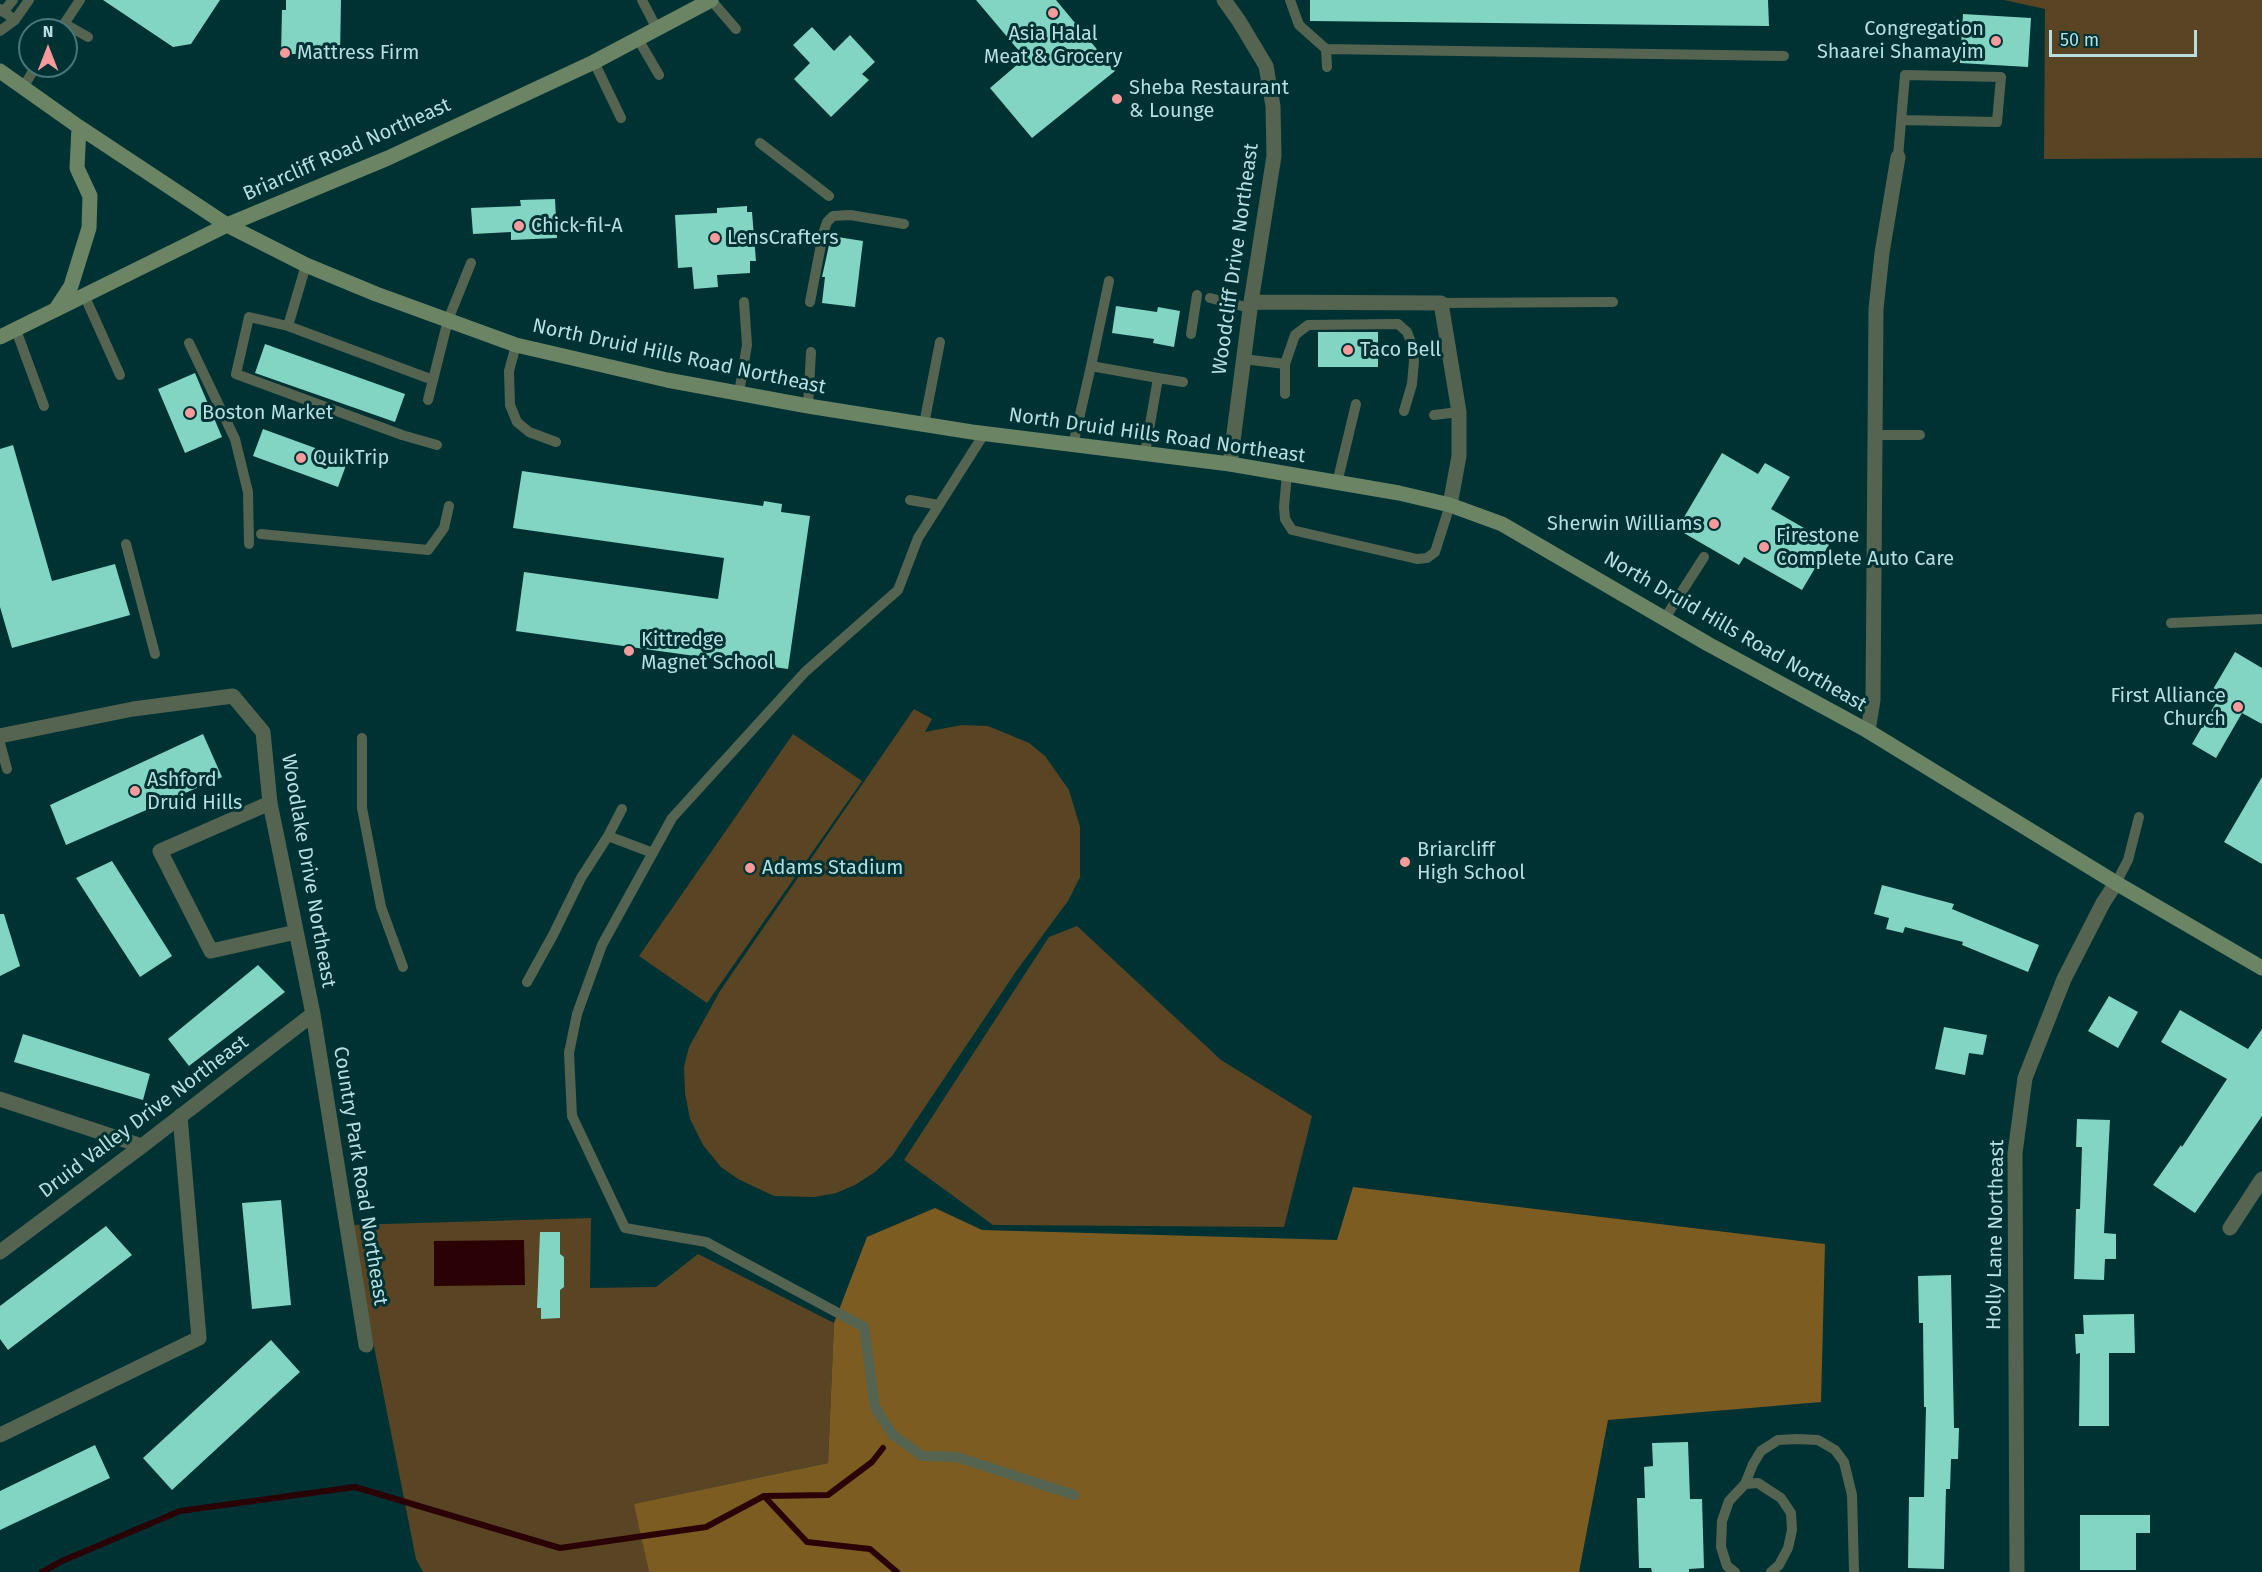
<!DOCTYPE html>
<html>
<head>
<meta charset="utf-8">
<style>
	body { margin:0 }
	#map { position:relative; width:2262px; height:1572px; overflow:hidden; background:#003234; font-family:"Fira Sans",sans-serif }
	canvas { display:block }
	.north { position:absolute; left:18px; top:18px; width:60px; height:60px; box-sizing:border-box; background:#003234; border:2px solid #497779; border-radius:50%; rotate:0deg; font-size:16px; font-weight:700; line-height:24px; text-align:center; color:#b7dfe1 }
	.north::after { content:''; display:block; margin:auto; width:21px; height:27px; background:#f59b9c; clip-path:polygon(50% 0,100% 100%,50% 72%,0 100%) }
	.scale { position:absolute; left:2049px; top:30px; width:148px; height:27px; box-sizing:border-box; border:3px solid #b7dfe1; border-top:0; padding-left:8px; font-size:18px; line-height:21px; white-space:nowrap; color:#b7dfe1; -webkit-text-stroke:4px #003234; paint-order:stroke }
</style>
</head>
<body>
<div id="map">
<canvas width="2262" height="1572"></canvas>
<div class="north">N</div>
<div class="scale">50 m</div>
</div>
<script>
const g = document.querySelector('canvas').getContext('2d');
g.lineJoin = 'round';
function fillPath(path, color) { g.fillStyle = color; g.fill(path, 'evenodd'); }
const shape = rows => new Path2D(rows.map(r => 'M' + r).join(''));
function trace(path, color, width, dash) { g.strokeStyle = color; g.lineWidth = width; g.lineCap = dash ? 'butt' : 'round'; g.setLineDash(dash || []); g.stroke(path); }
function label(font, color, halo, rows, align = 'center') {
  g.font = font + ' "Fira Sans",sans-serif'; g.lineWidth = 6; g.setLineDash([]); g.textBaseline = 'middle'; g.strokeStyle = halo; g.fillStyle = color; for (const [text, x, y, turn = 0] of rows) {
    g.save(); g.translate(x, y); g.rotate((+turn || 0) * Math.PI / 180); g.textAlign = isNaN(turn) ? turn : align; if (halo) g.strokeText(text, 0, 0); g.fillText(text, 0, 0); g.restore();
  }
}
fillPath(shape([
	[2004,0,2262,0,2262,158,2044,159,2045,9],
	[914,709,932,719,925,732,962,725,988,726,1029,743,1045,756,1069,790,1080,827,1080,877,1068,901,1017,970,892,1156,875,1172,855,1185,836,1193,814,1197,774,1196,738,1179,721,1167,703,1145,690,1119,685,1093,684,1067,689,1047,720,991],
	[793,734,862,781,707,1003,639,956],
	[1077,926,1221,1060,1312,1116,1284,1227,993,1225,904,1160,1049,937],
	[591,1218,590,1288,656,1287,698,1254,834,1323,828,1463,635,1504,649,1572,423,1572,416,1559,350,1225]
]), '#594524');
fillPath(shape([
	[1353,1187,1825,1244,1821,1402,1608,1420,1579,1572,649,1572,634,1504,828,1463,834,1323,867,1237,935,1208,982,1230,1337,1240]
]), '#7d5c21');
fillPath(shape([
	[524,1240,525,1285,434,1286,434,1241]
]), '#2a0206');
trace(shape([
	[764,1496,828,1495,872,1462,883,1448],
	[42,1572,62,1561,180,1511,355,1487,560,1548,706,1527,764,1496,807,1542,870,1549,897,1572]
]), '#2a0206', 6);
fillPath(shape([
	[103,0,220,0,191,44,173,47],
	[286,0,341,0,340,54,281,54,282,10,286,10],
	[976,0,1056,0,1115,71,1032,138,990,88,1025,58],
	[1310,0,1768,0,1769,26,1310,21],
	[1963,14,2031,18,2028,67,1960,63],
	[812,27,834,51,850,35,875,62,862,74,869,80,831,117,794,79,810,63,793,45],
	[555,199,557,238,511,240,511,232,473,234,471,208,521,206,520,200],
	[747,206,747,212,752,212,756,261,750,261,750,273,717,275,718,287,694,289,692,267,678,268,675,215,717,213,717,208],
	[831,236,863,241,855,307,822,303,825,277,822,277],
	[1116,306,1157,312,1158,307,1180,311,1174,347,1153,343,1154,339,1112,333],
	[1318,332,1378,332,1378,367,1318,367],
	[265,344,405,394,395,422,255,373],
	[195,373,222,437,185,453,158,389],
	[263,429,348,460,338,487,253,456],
	[13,445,52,581,115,564,130,615,12,648,0,607,0,449],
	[1722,453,1758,474,1765,463,1790,477,1771,509,1830,543,1802,590,1744,557,1739,565,1677,529],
	[522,471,763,506,764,501,782,504,781,512,810,516,788,669,516,631,524,572,718,599,724,558,513,528],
	[2235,652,2262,668,2262,724,2242,713,2216,758,2192,744,2217,701,2209,696],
	[203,734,222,777,66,845,50,805],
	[2262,777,2262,864,2224,842],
	[112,861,172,956,140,977,76,878],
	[1882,885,1954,904,1952,909,2039,945,2028,972,1962,945,1963,942,1905,927,1903,933,1886,929,1889,918,1874,914],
	[0,914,4,914,20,966,0,976],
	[258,965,285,992,189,1066,168,1039],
	[2109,996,2138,1012,2118,1048,2088,1031],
	[2180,1010,2248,1049,2262,1029,2262,1116,2195,1213,2153,1185,2181,1145,2182,1147,2227,1079,2161,1042],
	[1944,1027,1987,1035,1983,1055,1969,1053,1965,1075,1935,1069],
	[23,1034,150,1074,143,1100,14,1062],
	[2077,1119,2110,1120,2104,1233,2116,1234,2116,1259,2105,1259,2104,1280,2074,1279,2076,1209,2080,1209,2082,1147,2076,1147],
	[281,1200,291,1305,252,1309,242,1203],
	[106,1226,132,1255,8,1350,0,1339,0,1306],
	[540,1232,560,1232,560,1254,564,1257,564,1287,560,1290,560,1318,541,1319,541,1308,537,1308],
	[1951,1275,1954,1428,1959,1428,1958,1459,1951,1459,1950,1489,1946,1489,1944,1569,1908,1568,1909,1497,1924,1497,1926,1407,1924,1407,1923,1323,1919,1323,1918,1276],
	[2134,1314,2135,1353,2109,1353,2109,1426,2079,1426,2080,1353,2076,1354,2075,1334,2084,1334,2083,1315],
	[271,1340,300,1372,172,1490,143,1458],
	[1688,1442,1690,1499,1702,1499,1704,1568,1689,1569,1689,1572,1652,1572,1651,1568,1639,1568,1637,1498,1645,1498,1644,1467,1653,1466,1652,1443],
	[95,1445,110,1478,0,1530,0,1491],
	[2080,1515,2150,1515,2150,1533,2136,1533,2136,1570,2080,1570]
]), '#82d4c3');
trace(shape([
	[642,0,657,29],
	[711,0,736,29],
	[1290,0,1299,25,1326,49,1327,67],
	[0,9,15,20],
	[3,12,13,0],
	[65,24,88,37],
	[60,30,80,0],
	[0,31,15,20,29,0],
	[638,39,659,75],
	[1326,49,1784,56],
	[594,62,621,118],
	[24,86,36,66],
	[760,143,829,196],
	[1898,157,1905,75,2001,77,1997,122,1901,120],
	[85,297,120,375],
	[1210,298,1250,308],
	[810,302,823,234,827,222,833,216,850,215,904,224],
	[1441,303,1613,302],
	[288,326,306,265],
	[16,330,44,406],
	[1191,334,1197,295],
	[189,343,235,439,248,492,249,544],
	[516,345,509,371,510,405,517,422,529,432,556,442],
	[1243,359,1285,364,1285,394],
	[1285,364,1295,335,1308,325,1398,324,1407,332,1411,342,1414,361,1412,384,1404,411],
	[1091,366,1109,281],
	[1158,378,1183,382],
	[433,380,288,326,249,317,236,374,402,435,437,445],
	[739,393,747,345,744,302],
	[428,400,448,320,471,263],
	[808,406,811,352],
	[1434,415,1459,412],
	[924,424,940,342],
	[984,434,918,538,898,590,805,672,672,818,602,945,577,1014,569,1053,572,1116,625,1228,706,1242,864,1327,875,1407,892,1434,922,1456,957,1457,1074,1495],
	[1875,435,1920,435],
	[1073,445,1091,366,1158,378,1145,453],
	[1287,474,1284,507,1285,519,1292,530,1417,559,1427,558,1435,552,1450,505],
	[1337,483,1356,404],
	[910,500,939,505],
	[261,534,428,550,444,528,449,506],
	[126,544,155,654],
	[1665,618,1704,557],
	[2171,623,2262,619],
	[362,738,362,808,381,907,403,967],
	[0,743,7,769],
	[622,809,608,836,653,853],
	[2116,883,2128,860,2139,817],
	[527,982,553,935,581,878,608,836],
	[1745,1484,1758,1483,1770,1491,1781,1498,1791,1513,1792,1530,1788,1548,1779,1565,1771,1572],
	[1735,1572,1727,1566,1721,1547,1722,1521,1729,1501,1745,1484,1753,1464,1761,1451,1778,1440,1797,1439,1818,1440,1835,1450,1844,1462,1852,1495,1854,1572]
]), '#546450', 10);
trace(shape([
	[1224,0,1239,21,1266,66,1273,106,1274,156,1251,302,1230,464],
	[1251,302,1441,303,1459,412,1459,456,1450,505],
	[1868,731,1873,700,1876,309,1882,253,1898,157],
	[0,736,133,709,233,696,263,732,270,803,313,1014,366,1345],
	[270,803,160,851,211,951,296,932],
	[0,1099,142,1146],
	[2230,1228,2262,1179],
	[0,1252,142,1146,313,1014],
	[0,1435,199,1338,180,1116],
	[2017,1572,2015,1153,2025,1078,2064,979,2103,903,2116,883]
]), '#546450', 15);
trace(shape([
	[0,71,79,127,227,225,306,265,376,294,516,345,667,380,808,406,972,432,1230,464,1399,493,1450,505,1502,524,1708,644,1868,731,2116,883,2262,968],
	[56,309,71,286,89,228,90,196,77,168,79,127],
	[0,337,227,225,388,158,594,62,711,0]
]), '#6b8464', 15);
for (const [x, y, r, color] of [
	[1053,13,6,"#f59b9c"],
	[1996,41,6,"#f59b9c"],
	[285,53,6,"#f59b9c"],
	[1117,99,6,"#f59b9c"],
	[519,226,6,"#f59b9c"],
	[715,238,6,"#f59b9c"],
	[1348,350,6,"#f59b9c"],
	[190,413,6,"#f59b9c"],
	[301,458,6,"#f59b9c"],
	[1714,524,6,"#f59b9c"],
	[1764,547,6,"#f59b9c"],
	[629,651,6,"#f59b9c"],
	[2238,707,6,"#f59b9c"],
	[135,791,6,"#f59b9c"],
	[1405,862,6,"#f59b9c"],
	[750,868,6,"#f59b9c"]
]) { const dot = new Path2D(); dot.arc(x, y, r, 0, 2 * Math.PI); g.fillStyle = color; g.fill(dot); trace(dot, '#003234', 2); }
label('20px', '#b7dfe1', '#003234', [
	["Congregation",1984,29,"right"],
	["Shaarei Shamayim",1984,52,"right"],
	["Asia Halal",1053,34,"center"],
	["Meat & Grocery",1053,57,"center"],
	["Mattress Firm",297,53],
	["Sheba Restaurant",1129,88],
	["& Lounge",1129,111],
	["Chick-fil-A",531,226],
	["LensCrafters",727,238],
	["Taco Bell",1360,350],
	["Boston Market",202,413],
	["QuikTrip",313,458],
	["Sherwin Williams",1702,524,"right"],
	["Firestone",1776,536],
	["Complete Auto Care",1776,559],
	["Kittredge",641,640],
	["Magnet School",641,663],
	["First Alliance",2226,696,"right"],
	["Church",2226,719,"right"],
	["Ashford",147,780],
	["Druid Hills",147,803],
	["Briarcliff",1417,850],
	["High School",1417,873],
	["Adams Stadium",762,868]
], 'left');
label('20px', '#b7dfe1', '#003234', [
	["Briarcliff Road Northeast",347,150,-24],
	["Woodcliff Drive Northeast",1236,259,-82],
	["North Druid Hills Road Northeast",679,357,12],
	["North Druid Hills Road Northeast",1157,436,8],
	["North Druid Hills Road Northeast",1735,632,30],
	["Woodlake Drive Northeast",308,871,80],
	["Druid Valley Drive Northeast",144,1117,-37],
	["Country Park Road Northeast",360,1176,81],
	["Holly Lane Northeast",1996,1235,-89]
]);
</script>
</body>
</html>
